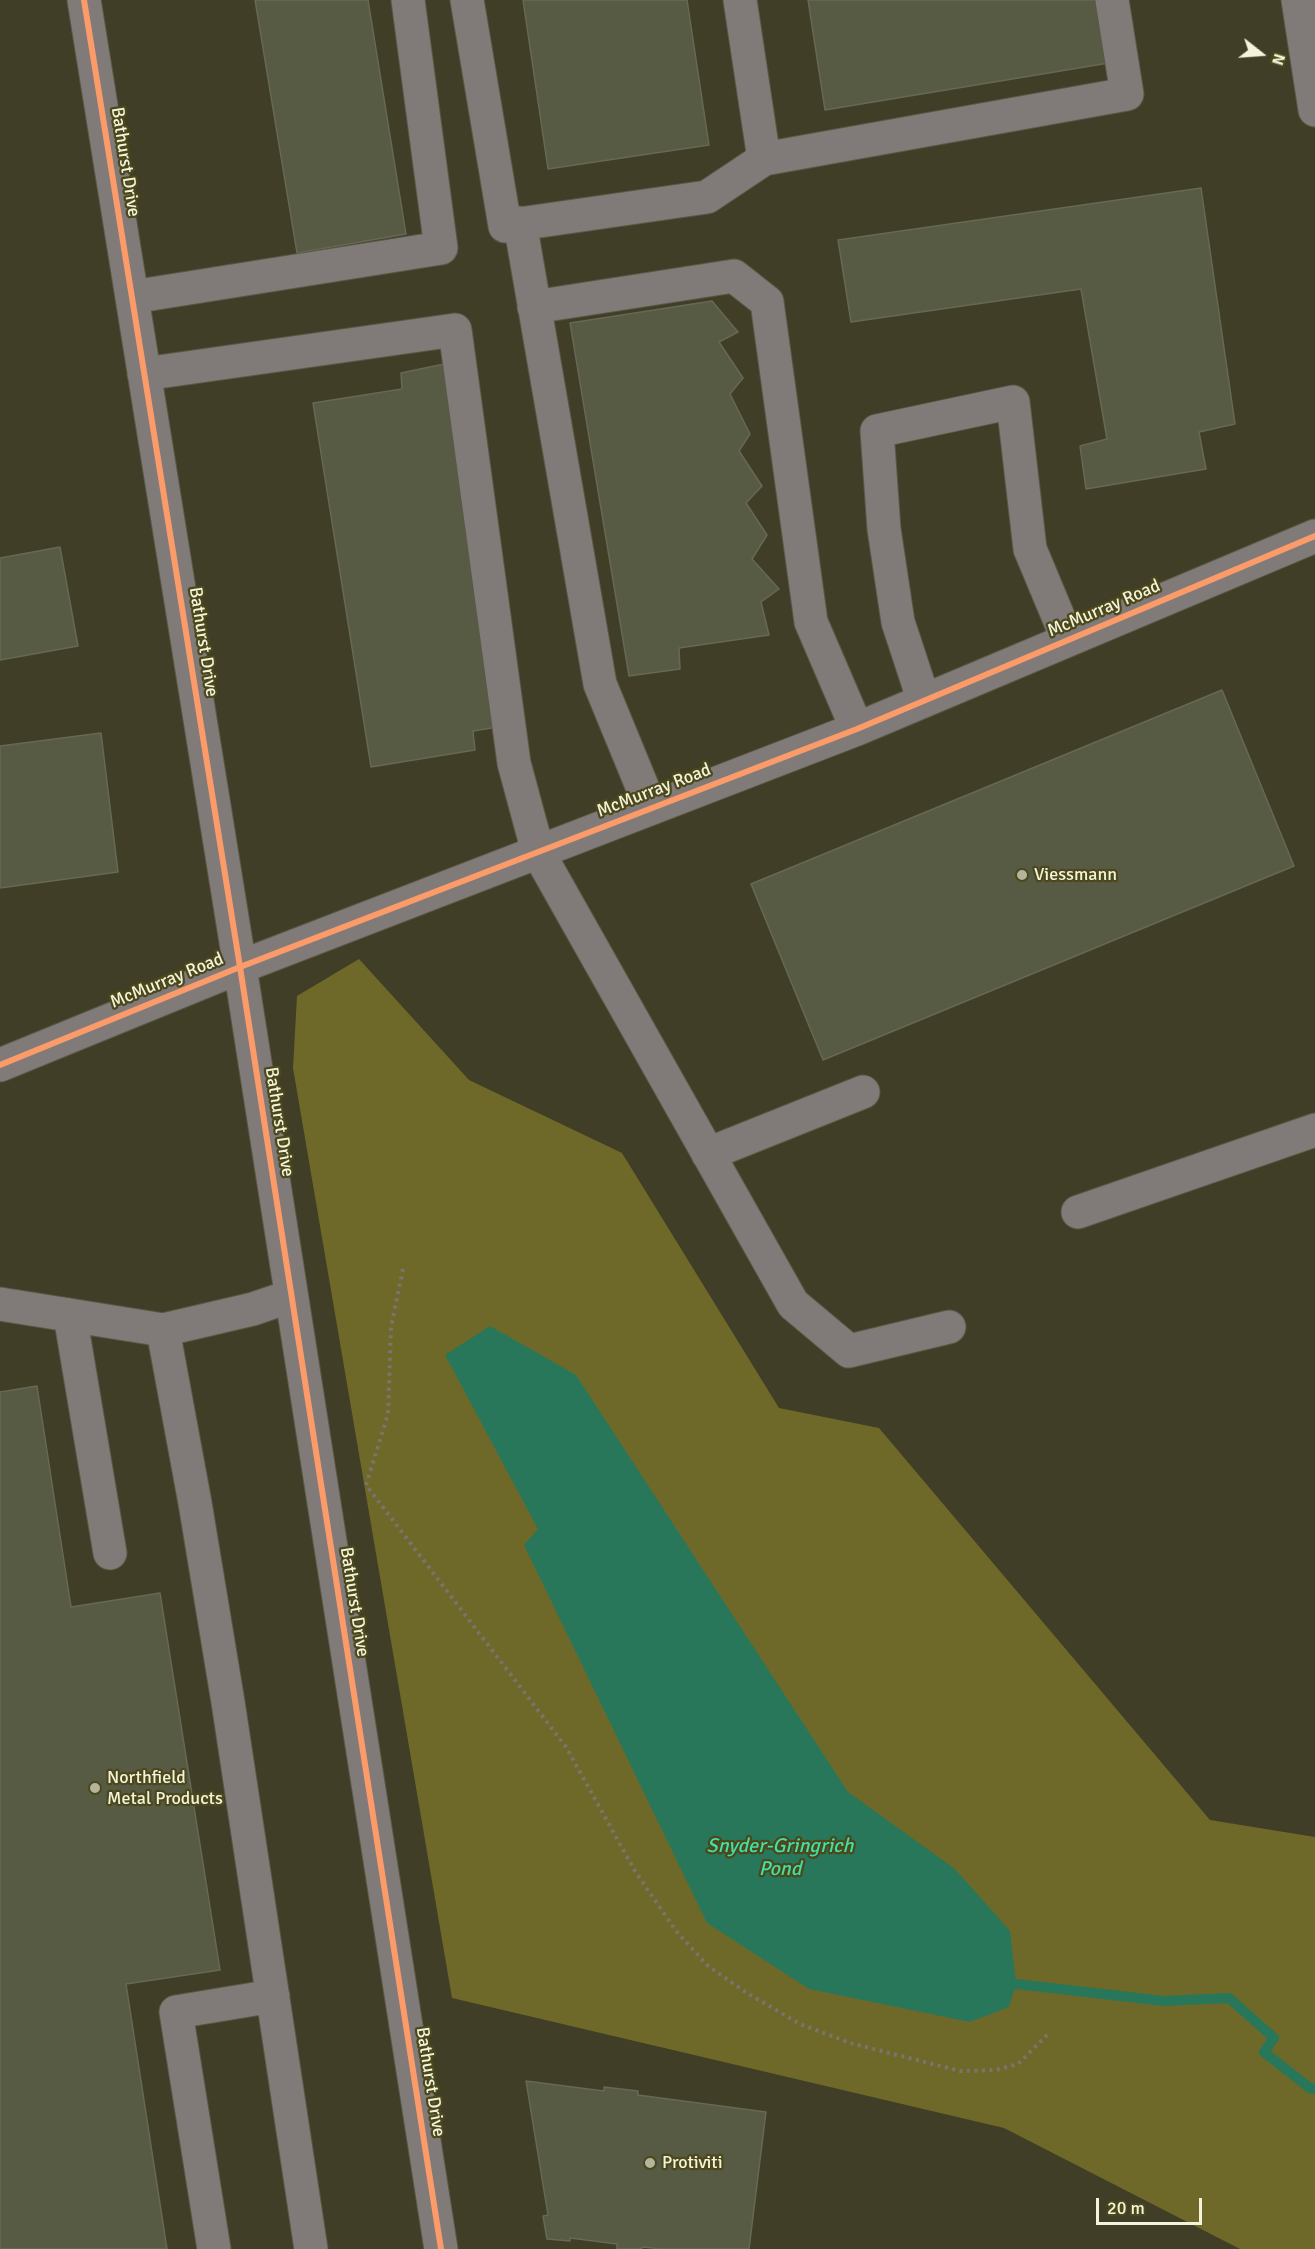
<!DOCTYPE html>
<html>
<head>
<meta charset="utf-8">
<style>
	body { margin:0 }
	#map { position:relative; width:1315px; height:2249px; overflow:hidden; background:#403e26; font-family:Signika,sans-serif }
	canvas { display:block }
	.north { position:absolute; left:1231px; top:24px; width:60px; height:60px; -webkit-text-stroke:4px #4b481b; paint-order:stroke; rotate:107deg; font-size:16px; font-weight:700; line-height:24px; text-align:center; color:#f4f3db }
	.north::after { content:''; display:block; margin:auto; width:21px; height:27px; background:#f4f3db; clip-path:polygon(50% 0,100% 100%,50% 72%,0 100%) }
	.scale { position:absolute; left:1096px; top:2198px; width:106px; height:27px; box-sizing:border-box; border:3px solid #f4f3db; border-top:0; padding-left:8px; font-size:18px; line-height:21px; white-space:nowrap; color:#f4f3db; -webkit-text-stroke:4px #4b481b; paint-order:stroke }
</style>
</head>
<body>
<div id="map">
<canvas width="1315" height="2249"></canvas>
<div class="north">N</div>
<div class="scale">20 m</div>
</div>
<script>
const g = document.querySelector('canvas').getContext('2d');
g.lineJoin = 'round';
function fillPath(path, color) { g.fillStyle = color; g.fill(path, 'evenodd'); }
const shape = rows => new Path2D(rows.map(r => 'M' + r).join(''));
function trace(path, color, width, dash) { g.strokeStyle = color; g.lineWidth = width; g.lineCap = dash ? 'butt' : 'round'; g.setLineDash(dash || []); g.stroke(path); }
function label(font, color, halo, rows, align = 'center') {
  g.font = font + ' Signika,sans-serif'; g.lineWidth = 4.5; g.setLineDash([]); g.textBaseline = 'middle'; g.strokeStyle = halo; g.fillStyle = color; for (const [text, x, y, turn = 0] of rows) {
    g.save(); g.translate(x, y); g.rotate((+turn || 0) * Math.PI / 180); g.textAlign = isNaN(turn) ? turn : align; if (halo) g.strokeText(text, 0, 0); g.fillText(text, 0, 0); g.restore();
  }
}
fillPath(shape([
	[359,959,469,1080,622,1153,779,1408,879,1428,1210,1820,1315,1837,1315,2249,1240,2249,1004,2128,452,1998,293,1068,297,996]
]), '#6e6929');
fillPath(shape([
	[490,1326,576,1375,848,1792,955,1869,1010,1931,1016,1984,1009,2007,970,2022,809,1989,707,1923,524,1545,538,1529,445,1355]
]), '#29775a');
trace(shape([
	[1016,1984,1164,2001,1229,1998,1274,2038,1264,2052,1311,2089,1315,2088]
]), '#29775a', 10);
const building = shape([
	[255,0,368,0,406,234,297,253,255,0],
	[523,0,687,0,709,145,548,169,523,0],
	[808,0,1105,0,1115,62,825,110,808,0],
	[1201,188,1235,424,1199,432,1206,469,1086,489,1080,446,1107,439,1081,289,851,322,838,240,1201,188],
	[712,301,738,332,719,342,743,378,730,394,750,434,739,451,762,486,746,503,767,535,752,559,779,589,761,602,769,635,679,648,680,669,629,676,570,323,712,301],
	[444,364,498,727,473,731,475,750,371,767,313,403,402,389,401,373,444,364],
	[60,547,78,646,0,660,0,558,60,547],
	[1222,690,1294,866,823,1060,751,884,1222,690],
	[101,733,118,872,0,888,0,746,101,733],
	[37,1386,71,1607,160,1593,220,1970,126,1984,167,2249,0,2249,0,1392,37,1386],
	[526,2081,604,2091,604,2087,638,2091,638,2095,766,2112,749,2249,661,2249,642,2247,642,2249,617,2249,617,2244,570,2238,570,2241,547,2239,543,2216,548,2215,526,2081]
]);
fillPath(building, '#585b44');
trace(building, '#676855', 1.5);
const minor = shape([
	[84,0,240,967,441,2249],
	[467,0,505,226,707,197,764,159,740,0],
	[1298,0,1315,110],
	[764,159,1127,94,1112,0],
	[520,223,600,684,651,808],
	[132,297,441,248,408,0],
	[534,307,734,276,767,302,811,622,857,729],
	[144,374,455,330,514,763,538,852,793,1304,849,1351,949,1327],
	[924,701,898,622,884,529,877,431,1013,402,1030,549,1068,640],
	[0,1065,240,967,857,729,1315,536],
	[708,1154,863,1092],
	[1078,1212,1315,1130],
	[0,1304,163,1330,253,1309,291,1296],
	[70,1315,110,1553],
	[163,1330,195,1503,228,1702,311,2249],
	[214,2249,176,2012,273,1996]
]);
trace(minor, '#5a5945', 35);
trace(shape([
	[403,1269,391,1327,388,1414,366,1485,566,1747,635,1871,676,1931,708,1966,747,1993,800,2024,850,2043,960,2071,996,2070,1018,2064,1050,2032]
]), '#79746d', 4, [3, 4.5]);
trace(minor, '#807a78', 33);
trace(shape([
	[84,0,240,967,441,2249],
	[0,1065,240,967,857,729,1315,536]
]), '#fa9b69', 6);
for (const [x, y, r, color] of [
	[1022,875,6,"#b5b49c"],
	[95,1788,6,"#b5b49c"],
	[650,2163,6,"#b5b49c"]
]) { const dot = new Path2D(); dot.arc(x, y, r, 0, 2 * Math.PI); g.fillStyle = color; g.fill(dot); trace(dot, '#4b481b', 2); }
label('18px', '#f4f3db', '#4b481b', [
	["Bathurst Drive",125,162,81],
	["McMurray Road",1104,609,-23],
	["Bathurst Drive",203,642,81],
	["McMurray Road",654,791,-21],
	["McMurray Road",167,981,-22],
	["Bathurst Drive",279,1122,81],
	["Bathurst Drive",354,1602,81],
	["Bathurst Drive",430,2082,81]
]);
label('18px', '#f4f3db', '#4b481b', [
	["Viessmann",1034,875],
	["Northfield",107,1778],
	["Metal Products",107,1799],
	["Protiviti",662,2163]
], 'left');
label('italic 20px', '#42dfa9', '#4b481b', [
	["Snyder-Gringrich",780,1847],
	["Pond",780,1870]
]);
</script>
</body>
</html>
